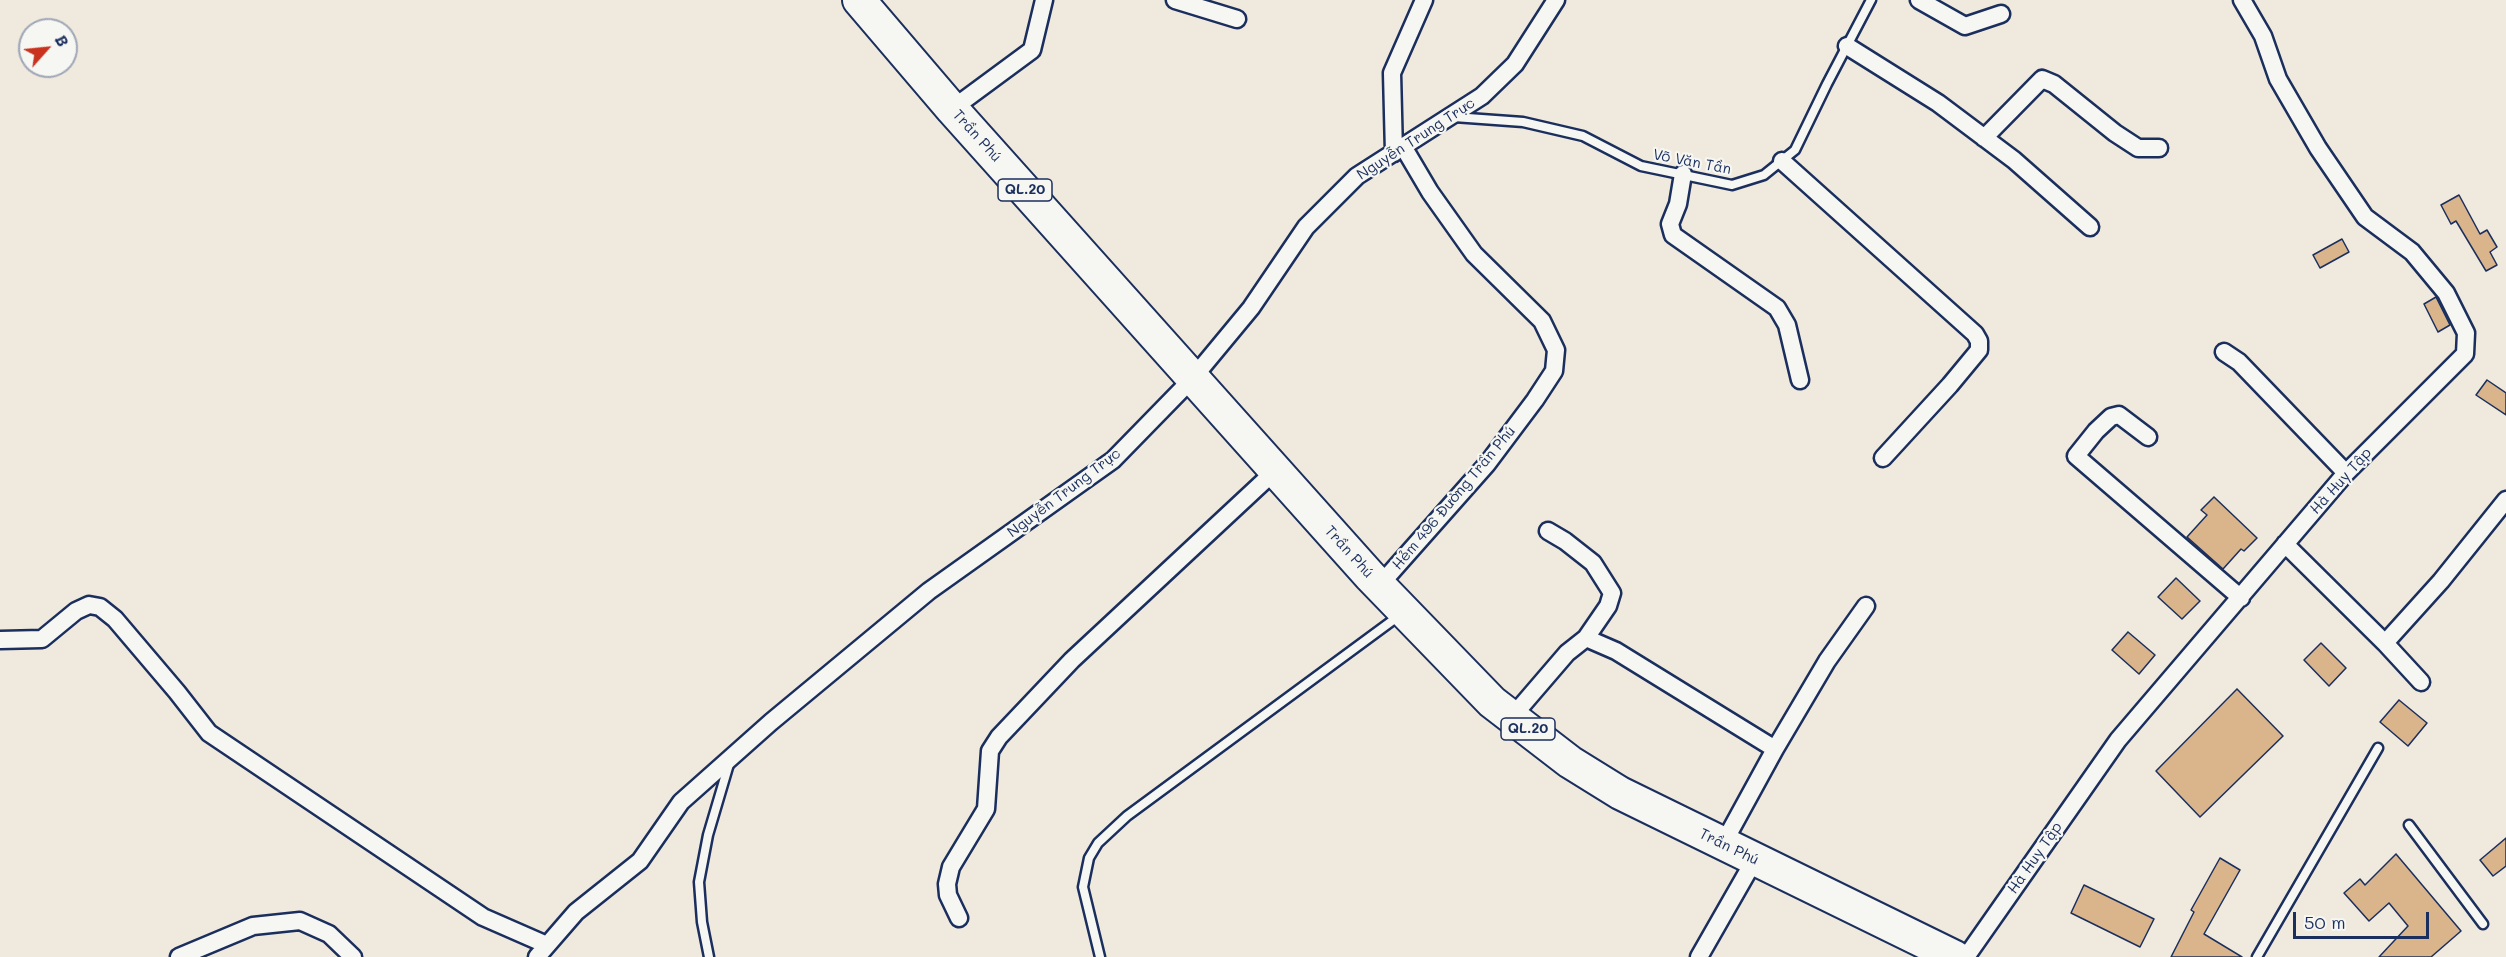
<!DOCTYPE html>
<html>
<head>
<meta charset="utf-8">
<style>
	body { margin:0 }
	#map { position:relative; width:2506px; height:957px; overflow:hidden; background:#f0e9dd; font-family:Mali,sans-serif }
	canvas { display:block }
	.north { position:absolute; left:18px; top:18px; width:60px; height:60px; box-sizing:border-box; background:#f6f6f2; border:2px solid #9ea6b7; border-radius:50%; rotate:63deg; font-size:16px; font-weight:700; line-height:24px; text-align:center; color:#1b2f5e }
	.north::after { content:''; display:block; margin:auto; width:21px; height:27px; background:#c8321e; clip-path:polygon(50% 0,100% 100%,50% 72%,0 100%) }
	.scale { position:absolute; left:2293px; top:912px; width:136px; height:27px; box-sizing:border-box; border:3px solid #1b2f5e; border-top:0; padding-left:8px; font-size:18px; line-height:21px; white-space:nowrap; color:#1b2f5e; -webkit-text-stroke:4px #f6f6f2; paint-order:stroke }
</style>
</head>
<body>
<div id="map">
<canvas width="2506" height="957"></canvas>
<div class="north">B</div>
<div class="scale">50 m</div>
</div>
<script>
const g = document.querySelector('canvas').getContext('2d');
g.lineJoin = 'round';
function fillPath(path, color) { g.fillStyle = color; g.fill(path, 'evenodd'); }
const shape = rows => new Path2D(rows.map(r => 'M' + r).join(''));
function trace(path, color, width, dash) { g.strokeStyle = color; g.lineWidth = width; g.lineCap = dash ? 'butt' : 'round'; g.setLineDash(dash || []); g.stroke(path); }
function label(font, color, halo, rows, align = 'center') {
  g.font = font + ' Mali,sans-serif'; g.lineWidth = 4.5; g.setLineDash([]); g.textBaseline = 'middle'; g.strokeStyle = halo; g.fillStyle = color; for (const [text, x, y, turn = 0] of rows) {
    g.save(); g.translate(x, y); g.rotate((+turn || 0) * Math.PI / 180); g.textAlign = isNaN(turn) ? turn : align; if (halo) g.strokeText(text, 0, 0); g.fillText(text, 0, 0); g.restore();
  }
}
const building = shape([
	[2459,195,2480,234,2487,230,2497,247,2490,252,2497,265,2486,271,2456,221,2451,224,2441,205,2459,195],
	[2342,239,2349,252,2320,268,2313,255,2342,239],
	[2436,297,2450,325,2438,332,2424,304,2436,297],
	[2487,380,2506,393,2506,415,2476,395,2487,380],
	[2214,497,2257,538,2244,551,2241,549,2223,569,2187,537,2207,515,2201,510,2214,497],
	[2176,578,2200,601,2182,619,2158,597,2176,578],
	[2128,632,2155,655,2139,674,2112,650,2128,632],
	[2321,643,2346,668,2329,686,2304,660,2321,643],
	[2237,689,2283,736,2200,817,2156,771,2237,689],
	[2399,700,2427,723,2408,746,2380,722,2399,700],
	[2506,838,2506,866,2493,876,2480,860,2506,838],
	[2396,854,2461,931,2431,957,2379,957,2408,926,2389,903,2369,921,2344,893,2360,879,2365,885,2396,854],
	[2220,858,2240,870,2204,934,2242,957,2171,957,2194,912,2191,910,2220,858],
	[2084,885,2154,919,2140,947,2071,913,2084,885]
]);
fillPath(building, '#dab58b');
trace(building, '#1b2f5e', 1.5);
const lane = shape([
	[1454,117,1523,122,1583,136,1641,166,1732,185,1764,175,1795,150,1827,84,1871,0],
	[2409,825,2483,924],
	[709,957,702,922,699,882,708,835,729,764],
	[1100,957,1083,887,1089,858,1098,843,1127,816,1400,615],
	[2257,957,2378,748]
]);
const street = shape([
	[1175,0,1237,19],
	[1919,0,1965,26,2001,14],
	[1847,46,1938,103,2014,160,2090,227],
	[952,109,1032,50,1044,0],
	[1984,138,2042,79,2054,84,2115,133,2138,148,2159,148],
	[1394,153,1392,73,1424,0],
	[1782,161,1975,334,1979,341,1979,350,1950,385,1883,458],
	[1683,174,1678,204,1670,224,1673,235,1777,308,1787,325,1800,380],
	[2224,352,2239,362,2346,473],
	[2148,437,2119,415,2111,417,2096,431,2076,456,2241,598],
	[1548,531,1565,541,1593,563,1612,593,1608,606,1586,638],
	[2285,544,2385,643,2421,682],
	[1379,586,1487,464,1535,400,1554,371,1556,350,1542,321,1474,254,1430,192,1404,148],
	[0,640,42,639,76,611,89,605,100,607,115,619,177,692,209,733,483,917,547,945],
	[2385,643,2441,581,2506,500],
	[1512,717,1567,653,1586,638,1616,651,1775,749],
	[1723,844,1775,749,1827,661,1866,606],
	[959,918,948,895,947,884,951,867,986,809,990,751,999,737,1072,660,1276,470],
	[179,957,253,926,300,921,329,934,353,957],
	[537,957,576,912,640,861,681,802,771,722,929,591,1113,460,1193,378,1251,308,1306,227,1357,176,1482,96,1515,64,1556,0],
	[1699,957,1755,859],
	[1966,957,2118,740,2346,473,2465,354,2466,333,2446,293,2412,252,2365,217,2318,148,2278,79,2263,36,2242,0]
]);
const highway = shape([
	[859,0,952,109,1370,576,1492,702,1570,762,1620,793,1955,957]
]);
trace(lane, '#1b2f5e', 13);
trace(street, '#1b2f5e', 21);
trace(highway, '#1b2f5e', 36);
trace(lane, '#f6f6f2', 8);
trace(street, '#f6f6f2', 16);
trace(highway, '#f6f6f2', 32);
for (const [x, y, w] of [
	[1025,190,54],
	[1528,729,54]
]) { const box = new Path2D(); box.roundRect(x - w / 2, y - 11, w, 22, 4.5); g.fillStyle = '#f6f6f2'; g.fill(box); trace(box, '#1b2f5e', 1.5); }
label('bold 14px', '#1b2f5e', null, [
	["QL.20",1025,190],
	["QL.20",1528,729]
]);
label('15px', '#1b2f5e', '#f6f6f2', [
	["Trần Phú",977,136,48],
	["Nguyễn Trung Trực",1416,139,-33],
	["Võ Văn Tần",1692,162,11],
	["Hà Huy Tập",2341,481,-48],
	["Nguyễn Trung Trực",1064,493,-37],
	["Hẻm 496 Đường Trần Phú",1454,498,-50],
	["Trần Phú",1349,552,48],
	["Trần Phú",1729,847,26],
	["Hà Huy Tập",2035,858,-55]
]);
</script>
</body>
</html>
